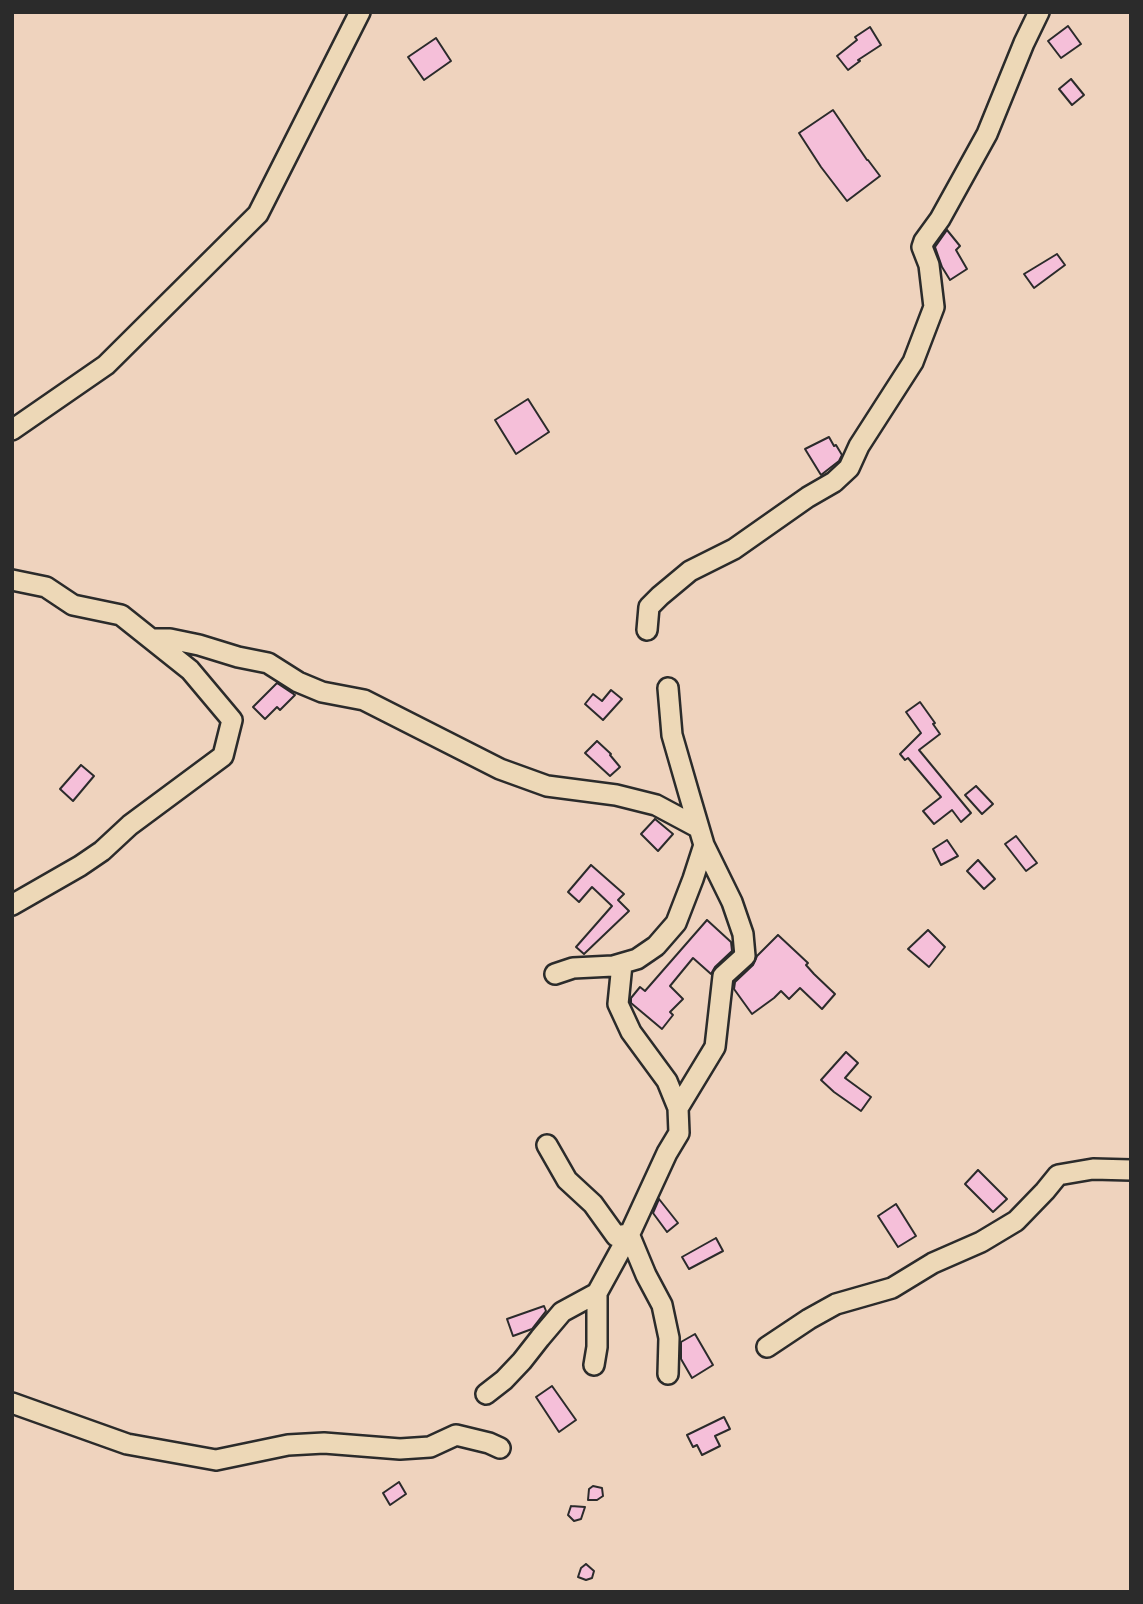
<!DOCTYPE html>
<html>
<head>
<meta charset="utf-8">
<style>
	body { margin:0 }
	#map { position:relative; width:1143px; height:1604px; overflow:hidden; background:#efd3be; font-family:Itim,sans-serif }
	canvas { display:block }
	.frame { position:absolute; inset:0; border:14px solid #2b2b2b; pointer-events:none }
</style>
</head>
<body>
<div id="map">
<canvas width="1143" height="1604"></canvas>
<div class="frame"></div>
</div>
<script>
const g = document.querySelector('canvas').getContext('2d');
g.lineJoin = 'round';
function fillPath(path, color) { g.fillStyle = color; g.fill(path, 'evenodd'); }
const shape = rows => new Path2D(rows.map(r => 'M' + r).join(''));
function trace(path, color, width, dash) { g.strokeStyle = color; g.lineWidth = width; g.lineCap = dash ? 'butt' : 'round'; g.setLineDash(dash || []); g.stroke(path); }
const building = shape([
	[1068,26,1081,44,1061,58,1048,41,1068,26],
	[870,27,881,45,858,60,860,61,848,70,837,56,857,40,855,37,870,27],
	[436,38,451,61,424,80,408,57,436,38],
	[1071,79,1084,95,1072,105,1059,89,1071,79],
	[833,110,867,160,868,160,880,176,847,201,821,167,799,133,833,110],
	[947,230,960,246,956,250,967,269,950,280,942,267,935,247,947,230],
	[1057,254,1065,265,1034,288,1024,274,1057,254],
	[528,399,549,432,516,454,495,420,528,399],
	[829,437,834,446,836,445,842,455,839,461,821,475,805,449,829,437],
	[277,683,295,695,280,710,277,707,265,719,253,707,277,683],
	[611,690,622,699,603,720,585,704,593,694,602,701,611,690],
	[920,702,935,723,933,724,940,734,919,750,971,813,961,822,952,810,934,824,923,811,941,797,908,758,905,760,900,754,921,733,906,712,920,702],
	[597,741,611,754,610,755,620,767,610,776,585,753,597,741],
	[81,765,94,776,73,801,60,789,81,765],
	[976,786,993,804,982,814,965,795,976,786],
	[655,819,673,834,658,851,641,834,655,819],
	[1016,836,1037,863,1026,871,1005,844,1016,836],
	[947,840,958,856,941,865,933,849,947,840],
	[978,860,995,879,984,889,967,871,978,860],
	[591,865,624,894,618,900,629,911,584,954,576,947,612,906,592,887,579,902,568,892,591,865],
	[707,920,731,942,732,951,715,967,711,974,693,958,670,986,683,999,670,1012,673,1015,662,1029,631,1003,631,998,640,987,645,991,707,920],
	[928,930,945,947,929,967,908,949,928,930],
	[778,935,808,963,806,965,814,974,835,994,822,1009,800,988,789,999,781,991,774,998,752,1014,734,989,735,982,753,965,757,956,778,935],
	[846,1052,858,1063,845,1078,871,1097,861,1111,834,1092,821,1080,846,1052],
	[978,1170,1007,1199,993,1212,965,1184,978,1170],
	[659,1199,678,1223,667,1232,653,1213,659,1199],
	[896,1204,916,1236,898,1247,878,1216,896,1204],
	[716,1238,723,1251,689,1269,682,1257,716,1238],
	[544,1306,546,1311,532,1329,513,1336,507,1319,544,1306],
	[695,1334,713,1365,692,1378,681,1359,681,1342,695,1334],
	[552,1386,576,1420,559,1432,536,1397,552,1386],
	[724,1417,730,1429,715,1436,720,1446,702,1455,697,1445,693,1447,687,1435,724,1417],
	[399,1482,406,1494,390,1505,383,1493,399,1482],
	[593,1486,602,1488,603,1496,597,1500,588,1500,589,1489,593,1486],
	[571,1506,585,1507,581,1519,574,1521,568,1515,571,1506],
	[586,1564,594,1571,592,1578,586,1580,578,1577,581,1568,586,1564]
]);
fillPath(building, '#f5bfd9');
trace(building, '#2b2b2b', 2);
const minor = shape([
	[12,430,106,365,258,214,360,12],
	[12,580,46,587,73,605,121,615,190,670,232,720,223,756,130,825,102,851,80,866,12,905],
	[647,630,649,607,660,596,690,571,734,549,808,497,834,482,849,468,859,446,913,362,934,307,929,265,922,247,924,241,940,219,987,134,1024,43,1039,12],
	[151,639,170,639,199,645,238,657,268,663,298,682,322,692,364,700,500,769,547,786,616,795,656,805,699,828],
	[622,964,618,1004,631,1032,667,1081,678,1108],
	[555,974,573,968,613,966,637,959,656,946,676,923,693,879,704,845],
	[547,1145,567,1180,593,1204,616,1236,629,1234,646,1275,662,1305,669,1338,668,1374],
	[767,1347,809,1319,836,1304,892,1288,933,1263,981,1242,1016,1221,1045,1191,1058,1175,1093,1169,1131,1170],
	[594,1365,597,1347,597,1293,631,1231,667,1153,679,1133,678,1108,715,1047,723,976,745,956,743,934,732,902,704,845,689,794,672,735,668,688],
	[486,1394,504,1380,522,1361,540,1338,562,1312,597,1293],
	[12,1403,127,1444,216,1460,288,1445,324,1443,400,1449,430,1447,456,1435,489,1443,500,1448]
]);
trace(minor, '#2b2b2b', 24);
trace(minor, '#edd8b7', 19);
</script>
</body>
</html>
